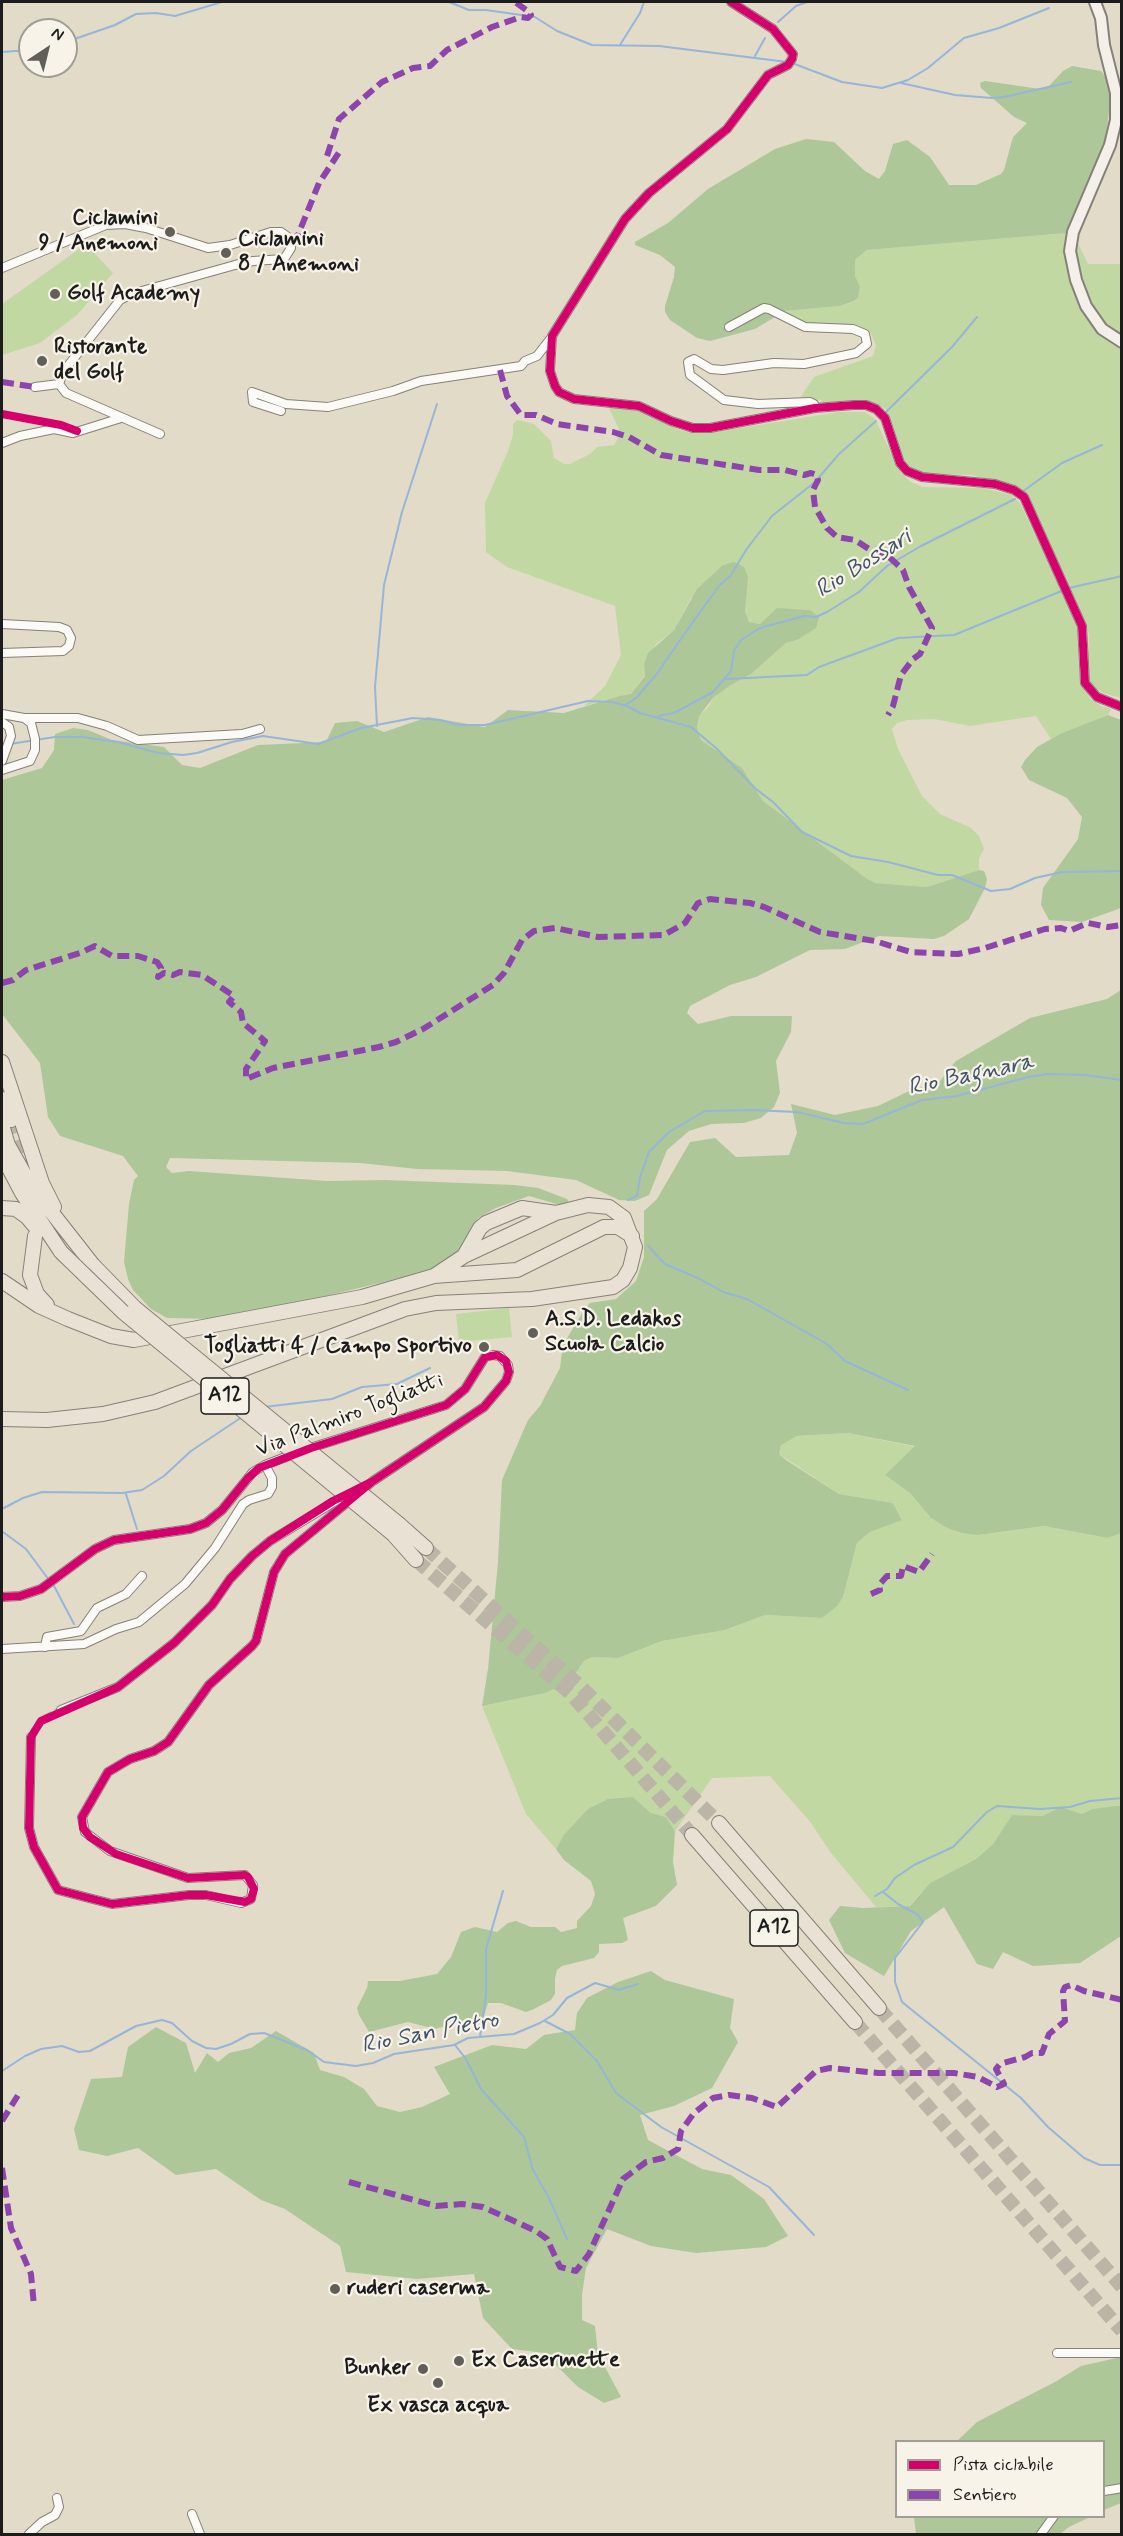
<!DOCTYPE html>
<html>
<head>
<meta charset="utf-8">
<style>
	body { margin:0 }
	#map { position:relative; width:1123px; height:2536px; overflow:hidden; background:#e2dbc8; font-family:Mynerve,sans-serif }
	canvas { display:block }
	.frame { position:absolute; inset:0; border:3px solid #1c1c1c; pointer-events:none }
	.legend { position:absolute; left:895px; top:2440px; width:210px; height:78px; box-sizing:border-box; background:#f7f3e8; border:2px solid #9f9d96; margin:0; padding:8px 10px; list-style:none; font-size:18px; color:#1c1c1c }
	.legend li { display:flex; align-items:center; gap:12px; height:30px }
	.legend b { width:30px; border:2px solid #9f9d96 }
	.north { position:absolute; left:18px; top:18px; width:60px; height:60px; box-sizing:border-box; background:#f7f3e8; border:2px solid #9f9d96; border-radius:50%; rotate:35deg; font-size:16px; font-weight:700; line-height:24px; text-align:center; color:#1c1c1c }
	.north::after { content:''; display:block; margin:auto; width:21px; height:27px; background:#615f58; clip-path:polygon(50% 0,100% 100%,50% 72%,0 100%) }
</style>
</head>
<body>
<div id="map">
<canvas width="1123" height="2536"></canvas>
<div class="frame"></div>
<ul class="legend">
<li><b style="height:8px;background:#d6006c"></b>Pista ciclabile</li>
<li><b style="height:8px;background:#8e44ad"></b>Sentiero</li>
</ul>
<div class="north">N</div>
</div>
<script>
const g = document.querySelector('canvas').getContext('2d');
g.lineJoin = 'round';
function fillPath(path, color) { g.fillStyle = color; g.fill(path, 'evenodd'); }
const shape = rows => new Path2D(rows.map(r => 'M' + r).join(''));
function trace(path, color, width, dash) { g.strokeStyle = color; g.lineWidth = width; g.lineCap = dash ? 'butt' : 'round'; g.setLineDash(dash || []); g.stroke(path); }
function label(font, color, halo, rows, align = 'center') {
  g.font = font + ' Mynerve,sans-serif'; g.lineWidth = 4.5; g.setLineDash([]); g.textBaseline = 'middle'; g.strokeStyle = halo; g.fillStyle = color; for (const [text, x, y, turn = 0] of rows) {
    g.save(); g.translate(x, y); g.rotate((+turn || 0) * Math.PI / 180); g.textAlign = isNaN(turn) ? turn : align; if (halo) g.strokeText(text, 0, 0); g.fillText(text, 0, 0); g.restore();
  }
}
fillPath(shape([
	[1067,233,1075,237,1088,264,1121,264,1121,698,1103,693,1092,686,1087,672,1089,634,1067,579,1038,522,1028,494,973,475,929,474,913,470,903,461,886,409,874,403,853,400,826,405,821,400,800,398,814,377,873,356,876,346,871,333,857,326,816,328,793,318,785,311,840,306,855,301,858,298,860,288,855,277,855,260,867,250],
	[86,244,113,273,77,315,40,343,2,355,2,304],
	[613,406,637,411,682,431,694,433,709,433,839,412,865,412,875,419,901,473,911,482,922,487,984,488,1011,495,1020,503,1077,624,1079,671,1082,685,1090,699,1101,706,1111,709,1108,715,1051,739,1036,716,970,726,934,719,907,720,897,723,892,729,898,749,922,796,940,814,971,828,979,836,984,849,979,858,979,870,927,887,875,883,866,878,763,801,742,768,701,740,697,727,699,715,708,708,713,698,731,685,751,674,786,643,797,640,810,610,788,609,760,624,749,622,745,611,745,600,691,598,674,630,656,644,644,664,645,675,631,694,619,696,584,706,605,686,621,655,615,606,507,567,486,552,485,503,508,451,513,435,513,424,517,420,534,424,551,441,554,458,564,464,570,464,590,454,597,447,614,445,617,440,619,429,609,408],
	[509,1308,512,1337,459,1342,456,1314],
	[848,1433,916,1447,885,1475,911,1494,931,1518,945,1527,978,1535,1044,1526,1108,1538,1121,1533,1121,1806,1092,1809,1082,1814,1061,1807,1042,1816,1012,1815,993,1844,976,1859,930,1883,909,1906,876,1907,831,1853,811,1823,770,1776,712,1778,675,1831,666,1817,651,1813,633,1797,563,1836,556,1849,526,1814,482,1706,545,1693,561,1686,569,1683,584,1661,592,1657,618,1658,662,1641,725,1630,765,1615,822,1618,843,1597,857,1543,870,1532,902,1519,893,1503,839,1494,779,1454,781,1444,797,1436]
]), '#c1d8a3');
fillPath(shape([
	[1072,66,1101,71,1108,81,1110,103,1105,144,1073,215,1067,233,867,250,855,260,855,276,860,287,858,298,854,301,840,306,785,311,755,329,710,341,697,338,670,320,665,312,665,306,674,277,675,267,660,255,635,245,635,242,668,223,708,189,775,149,806,139,834,142,865,171,879,179,885,171,893,144,907,140,930,157,949,185,976,185,1001,174,1004,170,1013,137,1027,123,1014,117,981,88,980,83,985,81,1040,89,1049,86,1063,71],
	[734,562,744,567,748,577,745,611,749,622,760,624,777,608,810,610,819,617,816,628,797,640,786,643,751,674,731,685,713,698,699,716,697,727,701,740,742,768,763,801,866,878,875,883,927,887,979,870,984,871,987,879,985,888,969,919,944,936,934,939,879,936,845,949,810,950,756,977,730,985,690,1006,687,1013,698,1024,731,1016,792,1016,791,1032,776,1061,780,1093,774,1107,761,1118,744,1123,711,1124,689,1131,667,1150,649,1195,635,1201,619,1200,576,1180,507,1171,417,1169,360,1163,170,1158,166,1167,172,1173,189,1171,327,1181,385,1180,515,1185,538,1188,567,1199,570,1204,560,1205,529,1196,496,1208,478,1218,458,1255,430,1269,388,1281,318,1298,216,1319,167,1318,151,1309,133,1290,128,1279,124,1262,129,1204,134,1180,138,1176,123,1156,60,1136,48,1117,40,1063,2,1014,2,780,42,768,54,750,55,734,73,728,88,730,112,740,164,747,182,765,200,768,258,745,326,742,335,723,357,721,384,732,428,717,485,727,508,710,564,713,619,696,631,694,645,676,644,664,648,653,674,630,697,589,723,565],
	[1108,715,1121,720,1121,908,1082,922,1049,920,1041,905,1043,888,1078,839,1082,817,1067,798,1029,780,1021,767,1025,760,1037,747,1060,734],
	[1121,990,1121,1533,1108,1538,1044,1526,978,1535,962,1533,945,1527,931,1518,911,1494,885,1475,915,1446,848,1433,797,1436,781,1445,779,1454,786,1460,839,1494,893,1503,902,1520,870,1532,857,1543,843,1597,837,1606,822,1618,765,1615,725,1630,662,1641,618,1658,592,1657,584,1661,569,1683,561,1686,545,1693,482,1706,488,1669,498,1562,502,1480,528,1420,540,1406,560,1368,563,1345,584,1310,590,1303,616,1299,636,1281,644,1257,644,1211,657,1199,690,1142,715,1138,736,1157,789,1155,797,1133,791,1104,835,1115,878,1106,907,1092,940,1081,956,1061,1030,1018,1107,999],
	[633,1797,651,1813,666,1817,675,1831,673,1862,677,1885,656,1906,623,1918,628,1940,622,1943,599,1944,599,1952,594,1958,562,1966,557,1970,555,1978,555,1994,551,2000,532,2010,526,2012,501,2003,488,2003,483,2019,477,2022,463,2021,435,2029,408,2022,369,2032,359,2015,357,2008,367,1988,368,1981,400,1981,437,1974,451,1957,461,1932,475,1927,497,1932,508,1923,516,1921,531,1927,555,1927,561,1932,577,1928,577,1921,591,1906,595,1894,591,1881,564,1860,556,1849,563,1836,588,1809,608,1799],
	[1116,1806,1122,1806,1121,1936,1080,1963,1033,1966,1003,1952,993,1969,977,1964,944,1907,911,1931,884,1976,845,1953,829,1920,840,1906,863,1908,910,1906,930,1883,976,1859,993,1844,1012,1815,1042,1816,1061,1807,1082,1814,1092,1809],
	[651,1971,665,1980,734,1999,730,2028,738,2042,712,2088,674,2106,640,2115,648,2140,702,2169,731,2175,764,2199,788,2236,766,2247,696,2253,651,2246,607,2229,586,2268,582,2295,582,2320,595,2326,598,2354,621,2397,604,2403,578,2387,544,2353,512,2349,483,2318,474,2274,417,2279,346,2272,340,2246,285,2209,261,2200,216,2169,176,2175,138,2148,107,2156,79,2150,74,2129,91,2079,122,2077,128,2047,156,2027,186,2043,195,2073,207,2053,218,2062,229,2053,251,2048,276,2031,314,2053,320,2070,344,2077,364,2089,377,2106,400,2112,422,2107,450,2094,434,2067,492,2045,526,2049,544,2035,575,2030,577,2013,587,1998,618,1982],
	[1121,2357,1121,2503,1104,2510,1104,2442,956,2442,977,2422,1055,2382,1081,2366],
	[914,2517,1090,2517,1069,2527,1060,2534,916,2534]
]), '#aec799');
trace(shape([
	[449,2,469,10,486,10,535,17,557,31,592,45,659,46,787,62],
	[778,22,796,6,807,2],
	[66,42,115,25,136,14,156,13,175,16,222,2],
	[620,45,640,13,644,2],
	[2,52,30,50],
	[755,56,765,38],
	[792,63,842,82,882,88,908,80,928,68,964,38,999,28,1049,8],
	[901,83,955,95,992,98,1004,97,1071,82],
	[885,413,952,347,977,317],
	[1022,492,1062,463,1102,445],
	[1069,588,1122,576],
	[726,679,807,675,819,667,898,638,954,635,1064,590],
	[625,705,636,698,656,675,685,633,719,586,731,575,746,550,772,516,815,482,839,454,876,421],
	[658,716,674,713,713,692,731,671,734,651,741,640,760,628,804,616,816,617,827,612,859,592,887,566,921,546,1015,499],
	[377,726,375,687,384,585,402,512,437,404],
	[10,744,55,737,82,737,118,742,158,753,183,755,197,753,232,742,263,736,318,744,361,728,413,718,440,720,459,725,485,725,588,701,612,702,627,706,640,713,691,727,716,748,756,789,773,802,802,832,851,856,888,862,938,875,952,875,991,891,1010,889,1035,878,1062,872,1122,871],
	[628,1200,637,1196,640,1177,649,1152,669,1132,705,1111,752,1110,797,1112,844,1123,863,1124,922,1100,957,1096,1028,1077,1048,1074,1085,1075,1122,1080],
	[648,1246,665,1264,700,1279,723,1292,747,1299,827,1344,845,1361,908,1390],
	[264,1407,332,1399,362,1387,397,1384,430,1368],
	[126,1494,137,1529],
	[2,1509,23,1498,42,1492,122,1493,142,1490,164,1476,191,1451,242,1417],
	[3,1532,26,1549,49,1580],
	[53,1584,74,1624],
	[883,1892,898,1904,918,1915,923,1922,895,1958,895,1982,902,2002,1021,2098,1048,2127,1084,2158,1100,2165,1122,2165],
	[875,1896,887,1889,895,1878,914,1865,953,1847,987,1812,997,1806,1040,1809,1070,1807,1090,1801,1122,1798],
	[545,2021,570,2034,597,2061,616,2093,661,2127,769,2187,814,2235],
	[480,2037,486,1995,486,1949,503,1891],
	[455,2045,466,2059,481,2089,524,2137,533,2170,548,2196,567,2239],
	[2,2071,25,2056,41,2049,62,2046,79,2052,90,2051,136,2026,162,2020,172,2023,192,2041,206,2048,216,2049,231,2044,250,2034,264,2033,307,2050,324,2062,356,2066,373,2063,394,2054,454,2045,468,2038,514,2034,540,2023,553,2015,567,1998,595,1983,619,1990,638,1984]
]), '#96b5d9', 2);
trace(shape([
	[31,1737,41,1721,61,1710]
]), '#bab5a6', 8, [8, 4]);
trace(shape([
	[11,1120,30,1166],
	[426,1548,580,1686,719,1823],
	[416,1560,571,1694,692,1835],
	[879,2008,1122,2287],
	[855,2022,1122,2331]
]), '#bab5a6', 14, [14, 7]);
const street = shape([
	[731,2,773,29,793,54,792,59,788,65,768,75,727,129,649,193,625,219,552,336,550,371,555,386,559,392,574,399,639,406,671,421,693,428,710,428,815,408,854,405,866,405,876,409,885,418,900,463,907,471,922,477,995,484,1014,490,1024,497,1082,626,1085,683,1097,697,1122,707],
	[2,268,106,225,125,224,146,228,208,248,230,245,271,232,281,232,288,237,291,248,284,259,253,261,235,265,131,294,120,300,63,372,59,384,66,393,160,434],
	[729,327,764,308,769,309,805,327,853,329,865,334,867,344,856,353,804,364,774,363,723,370,711,369,694,359,688,362,690,375,724,400,758,404,810,402,814,404,815,408],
	[35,387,59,384],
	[281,411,253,402,252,392,286,404,328,407,393,391,421,381,521,366,525,361,537,356,551,338],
	[2,443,20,436,54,429,73,433,121,418],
	[2,624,59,627,67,630,71,638,69,646,63,651,2,653],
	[2,714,24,718,31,723,35,739,35,750,30,761,2,770],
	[24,718,78,718,107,726,138,740,242,734,260,729],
	[2,722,9,727,11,736,2,761],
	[2,1597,20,1596,41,1589,95,1549,114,1540,190,1529,206,1523,222,1510,253,1472,265,1465,296,1453],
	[45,1647,47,1637,81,1631,97,1608,126,1594,142,1576],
	[2,1649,84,1644,116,1629,139,1622,185,1584,215,1548,243,1504,249,1500,268,1494,272,1487,272,1478,265,1465],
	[61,1710,118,1687,174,1643,212,1605,230,1579,252,1556,270,1541,347,1494],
	[31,1737,29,1828,34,1847,58,1890,112,1904,189,1895,206,1895,241,1903,251,1899,253,1885,245,1875,188,1878,110,1851,85,1832,82,1817,108,1772,130,1759,154,1751,168,1742,209,1685,252,1646,256,1641,274,1572,285,1554,373,1481,484,1407,506,1381,509,1372,508,1365,500,1356,493,1355,485,1357,465,1389,446,1405,307,1449],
	[1057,2353,1122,2353],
	[1104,2491,1122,2488],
	[192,2514,200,2534],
	[29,2534,42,2522,55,2515,59,2507,57,2498],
	[1041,2534,1054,2516]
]);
const secondary = shape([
	[1095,2,1101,18,1104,45,1116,93,1116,120,1110,145,1073,232,1070,251,1076,280,1086,306,1102,329,1122,342]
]);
const highway = shape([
	[2,1062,42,1183,54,1207],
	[2,1099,11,1120],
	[2,1125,8,1145,31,1186,93,1265,135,1308],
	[2,1155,22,1193,61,1252],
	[2,1208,16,1209,27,1217,38,1230],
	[35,1236,30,1275,37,1294,47,1305],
	[464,1256,480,1228,486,1223,522,1208,556,1213],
	[2,1281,39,1306,68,1319,111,1336,134,1340,362,1297,434,1276,517,1270,604,1227,618,1227,632,1236],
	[2,1419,47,1420,103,1414,155,1402,405,1309,436,1303,532,1299,613,1287,623,1280,630,1268,635,1247,624,1218,609,1207,588,1205,556,1213,464,1256,434,1276],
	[400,1525,426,1548],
	[393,1534,416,1560],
	[719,1823,879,2008],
	[692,1835,855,2022]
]);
trace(street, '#858178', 10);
trace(secondary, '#858178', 14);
trace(highway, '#858178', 16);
trace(street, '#fbfaf7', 8);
trace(secondary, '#f4f0e9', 10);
trace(highway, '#eae1d5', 14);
const highwayBridge = shape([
	[61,1252,123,1312,393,1534],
	[135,1308,400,1525]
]);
trace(highwayBridge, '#858178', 16, []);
trace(highwayBridge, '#eae1d5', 14);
trace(shape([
	[327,156,339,119,382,82,413,68,430,66,447,50,492,27,521,17,528,18,531,15,529,12,515,2],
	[290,241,298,235,319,183,340,151],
	[500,370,507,396,521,415,536,415,557,424,613,432,629,437,661,455,759,470,785,470,804,475,811,473,817,475,818,480,813,490,815,507,827,528,837,537,855,540,872,551,885,553,903,570,909,587,932,628,920,654,913,659,901,675,893,706,888,715],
	[2,382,35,387],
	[2,983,13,980,26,970,80,953,95,946,112,956,138,956,157,962,161,968,158,977,164,973,173,975,180,972,202,975,234,996,229,1002,241,1012,243,1023,265,1041,246,1069,246,1079,273,1068,379,1047,396,1042,423,1029,493,985,504,973,522,940,534,931,555,928,598,937,664,935,685,923,698,903,710,899,750,903,764,907,820,932,875,941,911,952,958,954,985,948,1045,929,1061,928,1069,931,1088,923,1108,927,1122,925],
	[871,1594,880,1590,879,1585,887,1576,901,1576,903,1566,919,1572,932,1554],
	[2,2121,20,2092],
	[2,2168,11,2228,31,2274,34,2306],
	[349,2182,436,2206,462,2204,483,2207,536,2231,547,2239,560,2267,576,2271,589,2254,623,2179,646,2162,663,2158,678,2149,681,2131,694,2113,713,2098,729,2095,752,2098,777,2107,816,2071,830,2068,878,2073,954,2073,978,2077,997,2087,1004,2084,996,2069,1000,2064,1025,2057,1032,2053,1042,2053,1049,2034,1065,2021,1063,1991,1065,1987,1071,1985,1084,1991,1122,2000]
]), '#8e44ad', 6, [12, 6]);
trace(shape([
	[731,2,773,29,793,54,792,59,788,65,768,75,727,129,649,193,625,219,552,336,550,371,555,386,559,392,574,399,639,406,671,421,693,428,710,428,815,408,854,405,866,405,876,409,885,418,900,463,907,471,922,477,995,484,1014,490,1024,497,1082,626,1085,683,1097,697,1122,707],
	[2,414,61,425,77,431],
	[2,1597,20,1596,41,1589,95,1549,114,1540,190,1529,206,1523,222,1510,248,1478,259,1468,311,1448,446,1405,465,1389,485,1357,497,1355,506,1361,509,1372,506,1381,484,1407,373,1481,285,1554,274,1572,256,1641,252,1646,209,1685,168,1742,154,1751,130,1759,108,1772,82,1817,83,1828,90,1837,116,1854,188,1878,245,1875,248,1877,254,1889,251,1899,245,1902,206,1895,189,1895,112,1904,58,1890,34,1847,29,1828,31,1737,41,1721,118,1687,174,1643,212,1605,230,1579,252,1556,270,1541,333,1501,373,1481]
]), '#d6006c', 8);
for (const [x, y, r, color] of [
	[170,232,6,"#615f58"],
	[226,253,6,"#615f58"],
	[55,294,6,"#615f58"],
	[42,361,6,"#615f58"],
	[533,1333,6,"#615f58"],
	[484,1347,6,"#615f58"],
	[335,2289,6,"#615f58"],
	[459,2361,6,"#615f58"],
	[423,2369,6,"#615f58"],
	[438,2383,6,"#615f58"]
]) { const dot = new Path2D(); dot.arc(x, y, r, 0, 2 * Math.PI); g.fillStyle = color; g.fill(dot); trace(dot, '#f7f3e8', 2); }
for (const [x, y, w] of [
	[225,1396,48],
	[774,1928,48]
]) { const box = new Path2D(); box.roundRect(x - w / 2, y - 18, w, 36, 4.5); g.fillStyle = '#f7f3e8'; g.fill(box); trace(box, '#1c1c1c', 1.5); }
label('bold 21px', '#1c1c1c', null, [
	["A12",225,1396],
	["A12",774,1928]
]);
label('bold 22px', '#1c1c1c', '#f7f3e8', [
	["Ciclamini",158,219,"right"],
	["9 / Anemoni",158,244,"right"],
	["Ciclamini",238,240],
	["8 / Anemoni",238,265],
	["Golf Academy",67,294],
	["Ristorante",54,348],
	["del Golf",54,373],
	["A.S.D. Ledakos",545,1320],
	["Scuola Calcio",545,1345],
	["Togliatti 4 / Campo Sportivo",472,1347,"right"],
	["ruderi caserma",347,2289],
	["Ex Casermette",471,2361],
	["Bunker",411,2369,"right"],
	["Ex vasca acqua",438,2406,"center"]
], 'left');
label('22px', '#1c1c1c', '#f7f3e8', [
	["Via Palmiro Togliatti",350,1416,-21]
]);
label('italic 24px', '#40536a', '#f7f3e8', [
	["Rio Bossari",864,565,-32],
	["Rio Bagnara",971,1076,-12],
	["Rio San Pietro",430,2034,-11]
]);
</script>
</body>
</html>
